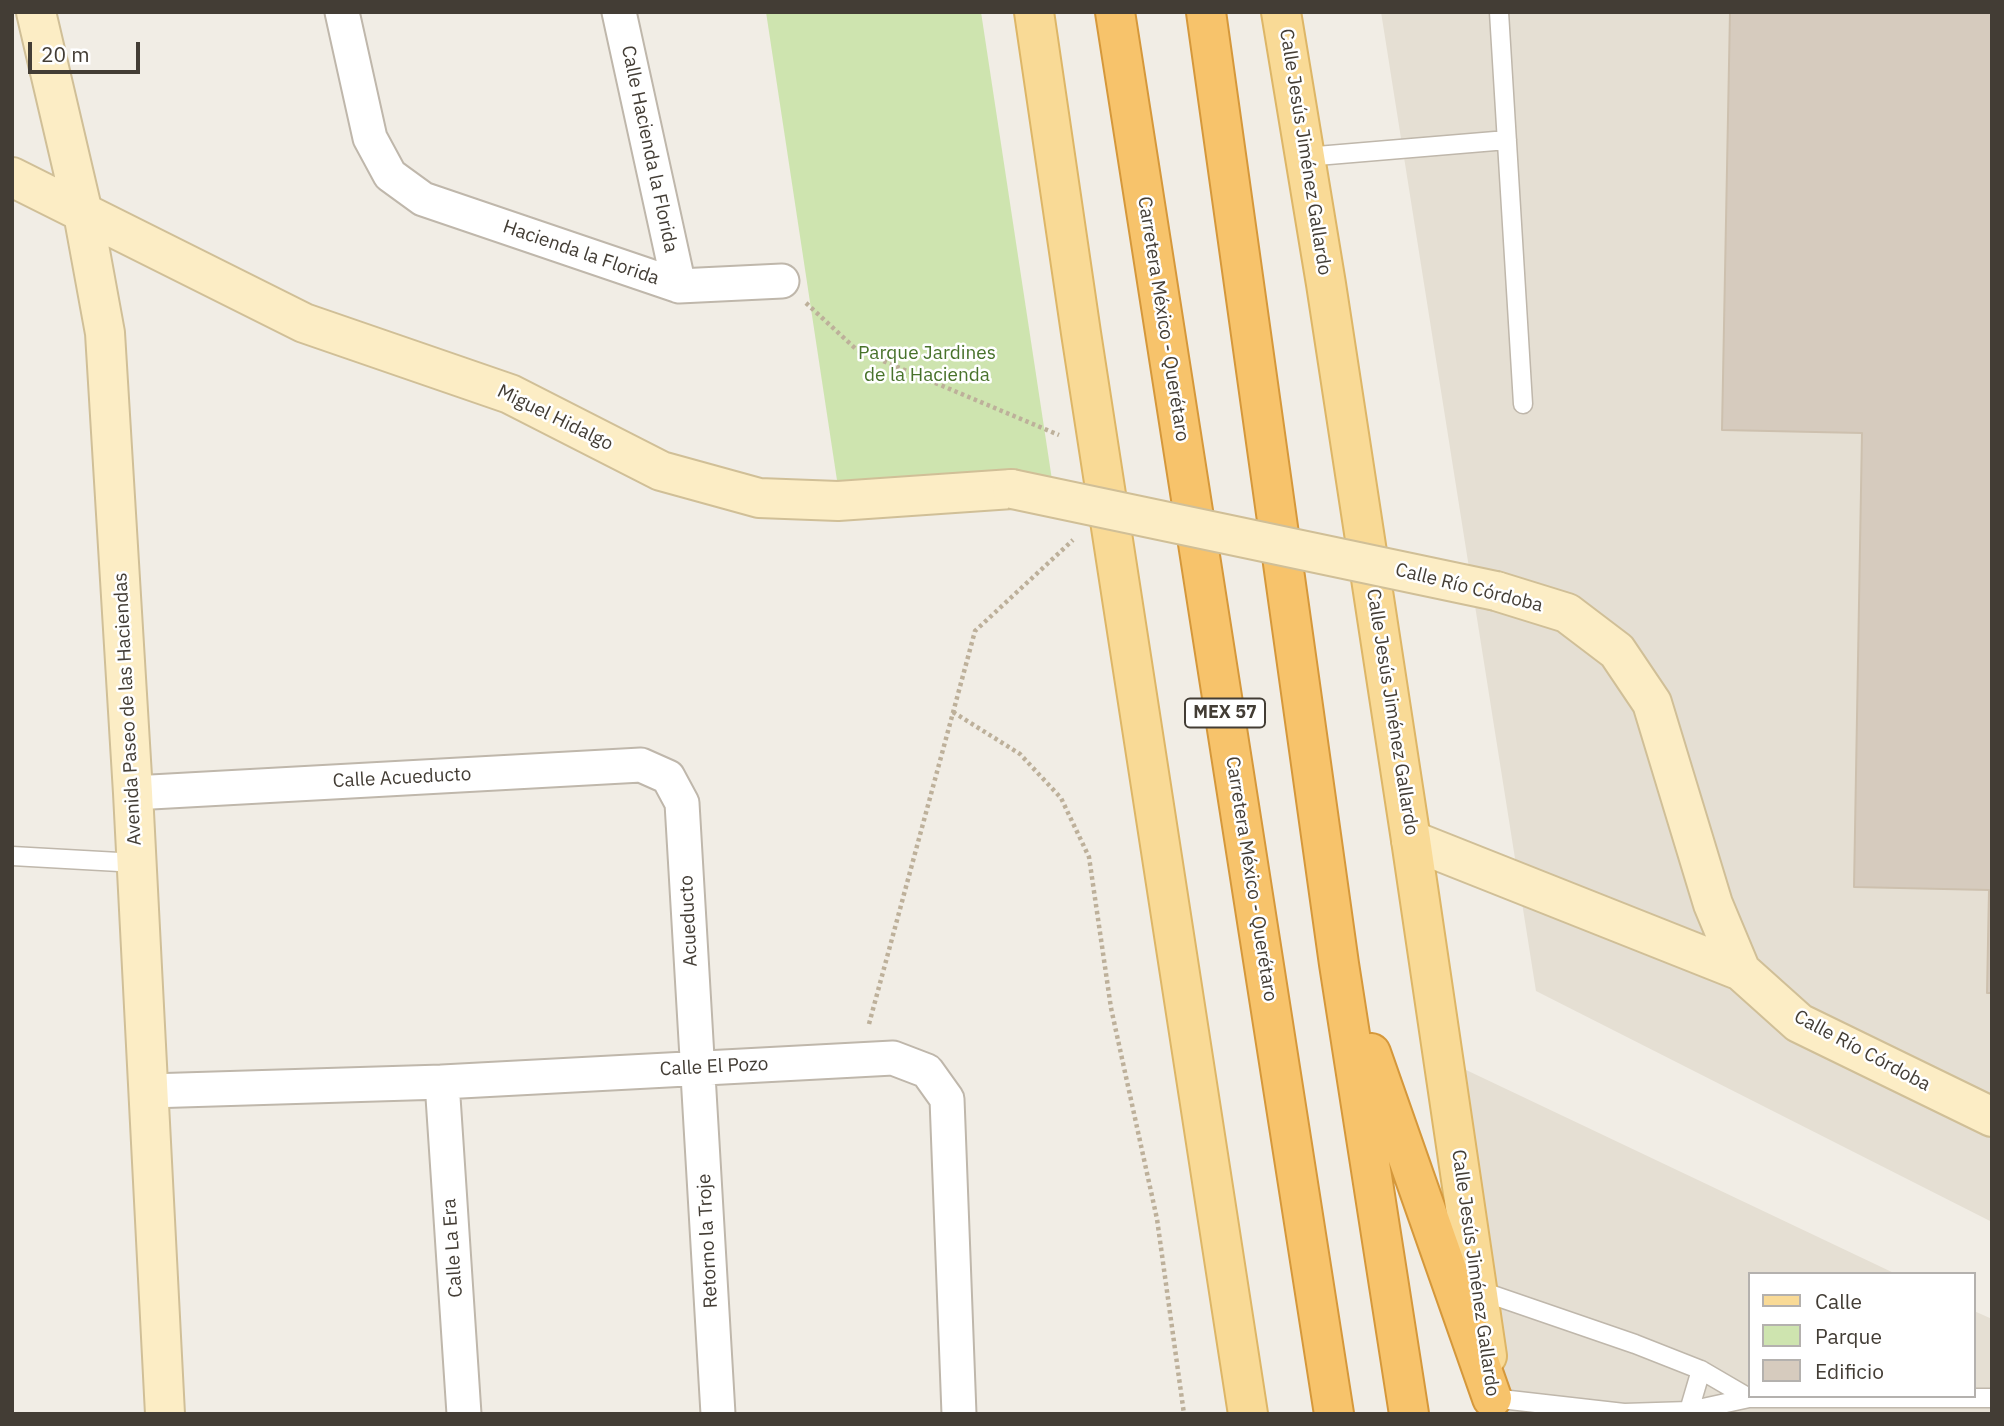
<!DOCTYPE html>
<html>
<head>
<meta charset="utf-8">
<style>
	body { margin:0 }
	#map { position:relative; width:2004px; height:1426px; overflow:hidden; background:#f1ede5; font-family:"IBM Plex Sans",sans-serif }
	canvas { display:block }
	.frame { position:absolute; inset:0; border:14px solid #433d35; pointer-events:none }
	.legend { position:absolute; left:1748px; top:1272px; width:228px; height:126px; box-sizing:border-box; background:#fff; border:2px solid #b4b1ae; margin:0; padding:9px 12px; list-style:none; font-size:21px; color:#433d35 }
	.legend li { display:flex; align-items:center; gap:14px; height:35px }
	.legend b { width:35px; border:2px solid #b4b1ae }
	.scale { position:absolute; left:28px; top:42px; width:112px; height:32px; box-sizing:border-box; border:4px solid #433d35; border-top:0; padding-left:9px; font-size:21px; line-height:24px; white-space:nowrap; color:#433d35; -webkit-text-stroke:5px #fff; paint-order:stroke }
</style>
</head>
<body>
<div id="map">
<canvas width="2004" height="1426"></canvas>
<div class="frame"></div>
<ul class="legend">
<li><b style="height:9px;background:#f9da96"></b>Calle</li>
<li><b style="height:19px;background:#cee4af"></b>Parque</li>
<li><b style="height:19px;background:#d6cbbe"></b>Edificio</li>
</ul>
<div class="scale">20 m</div>
</div>
<script>
const g = document.querySelector('canvas').getContext('2d');
g.lineJoin = 'round';
function fillPath(path, color) { g.fillStyle = color; g.fill(path, 'evenodd'); }
const shape = rows => new Path2D(rows.map(r => 'M' + r).join(''));
function trace(path, color, width, dash) { g.strokeStyle = color; g.lineWidth = width; g.lineCap = dash ? 'butt' : 'round'; g.setLineDash(dash || []); g.stroke(path); }
function label(font, color, halo, rows, align = 'center') {
  g.font = font + ' "IBM Plex Sans",sans-serif'; g.lineWidth = 5; g.setLineDash([]); g.textBaseline = 'middle'; g.strokeStyle = halo; g.fillStyle = color; for (const [text, x, y, turn = 0] of rows) {
    g.save(); g.translate(x, y); g.rotate((+turn || 0) * Math.PI / 180); g.textAlign = isNaN(turn) ? turn : align; if (halo) g.strokeText(text, 0, 0); g.fillText(text, 0, 0); g.restore();
  }
}
fillPath(shape([
	[1381,12,1992,12,1992,1222,1536,991],
	[1424,1050,1896,1274,1750,1274,1750,1396,1974,1396,1974,1311,1992,1319,1992,1414,1481,1414]
]), '#e5dfd3');
fillPath(shape([
	[766,12,981,12,1054,493,840,500]
]), '#cee4af');
const building = shape([
	[1730,12,1992,12,1992,993,1987,993,1989,890,1854,887,1862,433,1722,430,1730,12]
]);
fillPath(building, '#d6cbbe');
trace(building, '#cdc0ae', 2);
const lane = shape([
	[1499,12,1523,404],
	[1305,157,1507,140],
	[12,856,137,863],
	[1478,1290,1635,1344,1701,1370,1749,1398],
	[1492,1398,1624,1413,1689,1411,1749,1398,1992,1398],
	[1688,1414,1701,1370]
]);
const street = shape([
	[342,12,370,138,390,175,423,199,679,286,782,281],
	[619,12,679,286],
	[133,793,641,765,668,777,682,803,718,1414],
	[442,1082,464,1414],
	[149,1091,442,1082,893,1058,927,1071,947,1099,959,1414]
]);
const secondary = shape([
	[36,12,83,213,105,333,133,793,165,1414],
	[12,177,304,323,510,394,661,471,759,498,838,501,1012,489],
	[1496,591,1567,613,1617,651,1652,703,1713,904,1741,971,1799,1023,1992,1117],
	[1411,840,1741,971]
]);
const primary = shape([
	[1034,12,1081,333,1248,1414],
	[1281,12,1326,284,1411,840,1487,1356]
]);
const highway = shape([
	[1115,12,1334,1414],
	[1206,12,1339,964,1409,1414],
	[1371,1053,1492,1398]
]);
trace(lane, '#bfb7ab', 21);
trace(street, '#bfb7ab', 37);
trace(secondary, '#d0bf97', 42);
trace(primary, '#ddb667', 42);
trace(highway, '#d5983b', 42);
trace(shape([
	[806,303,857,350,1059,435],
	[953,712,1020,754,1061,798,1089,857,1111,1008,1157,1219,1184,1414],
	[869,1024,975,631,1073,540]
]), '#bdb09a', 4.5, [3.5, 3.5]);
trace(lane, '#fff', 18);
trace(street, '#fff', 33);
trace(secondary, '#fcedc5', 38);
trace(primary, '#f9da96', 38);
trace(highway, '#f7c36b', 38);
const secondaryBridge = shape([
	[1012,489,1496,591]
]);
trace(secondaryBridge, '#d0bf97', 42, []);
trace(secondaryBridge, '#fcedc5', 38);
for (const [x, y, w] of [
	[1225,713,80]
]) { const box = new Path2D(); box.roundRect(x - w / 2, y - 14.5, w, 29, 5); g.fillStyle = '#fff'; g.fill(box); trace(box, '#433d35', 2); }
label('bold 18px', '#433d35', null, [
	["MEX 57",1225,713]
]);
label('19px', '#433d35', '#fff', [
	["Calle Hacienda la Florida",649,149,78],
	["Calle Jesús Jiménez Gallardo",1305,152,81],
	["Hacienda la Florida",581,253,19],
	["Carretera México - Querétaro",1163,319,81],
	["Miguel Hidalgo",555,418,26],
	["Calle Río Córdoba",1469,588,14],
	["Avenida Paseo de las Haciendas",128,709,-93],
	["Calle Jesús Jiménez Gallardo",1392,712,81],
	["Calle Acueducto",402,778,-3],
	["Carretera México - Querétaro",1251,879,81],
	["Acueducto",689,921,-93],
	["Calle Río Córdoba",1862,1051,28],
	["Calle El Pozo",714,1067,-3],
	["Retorno la Troje",708,1241,-93],
	["Calle La Era",453,1248,-94],
	["Calle Jesús Jiménez Gallardo",1475,1273,82]
]);
label('19px', '#48722b', '#fff', [
	["Parque Jardines",927,354],
	["de la Hacienda",927,376]
]);
</script>
</body>
</html>
